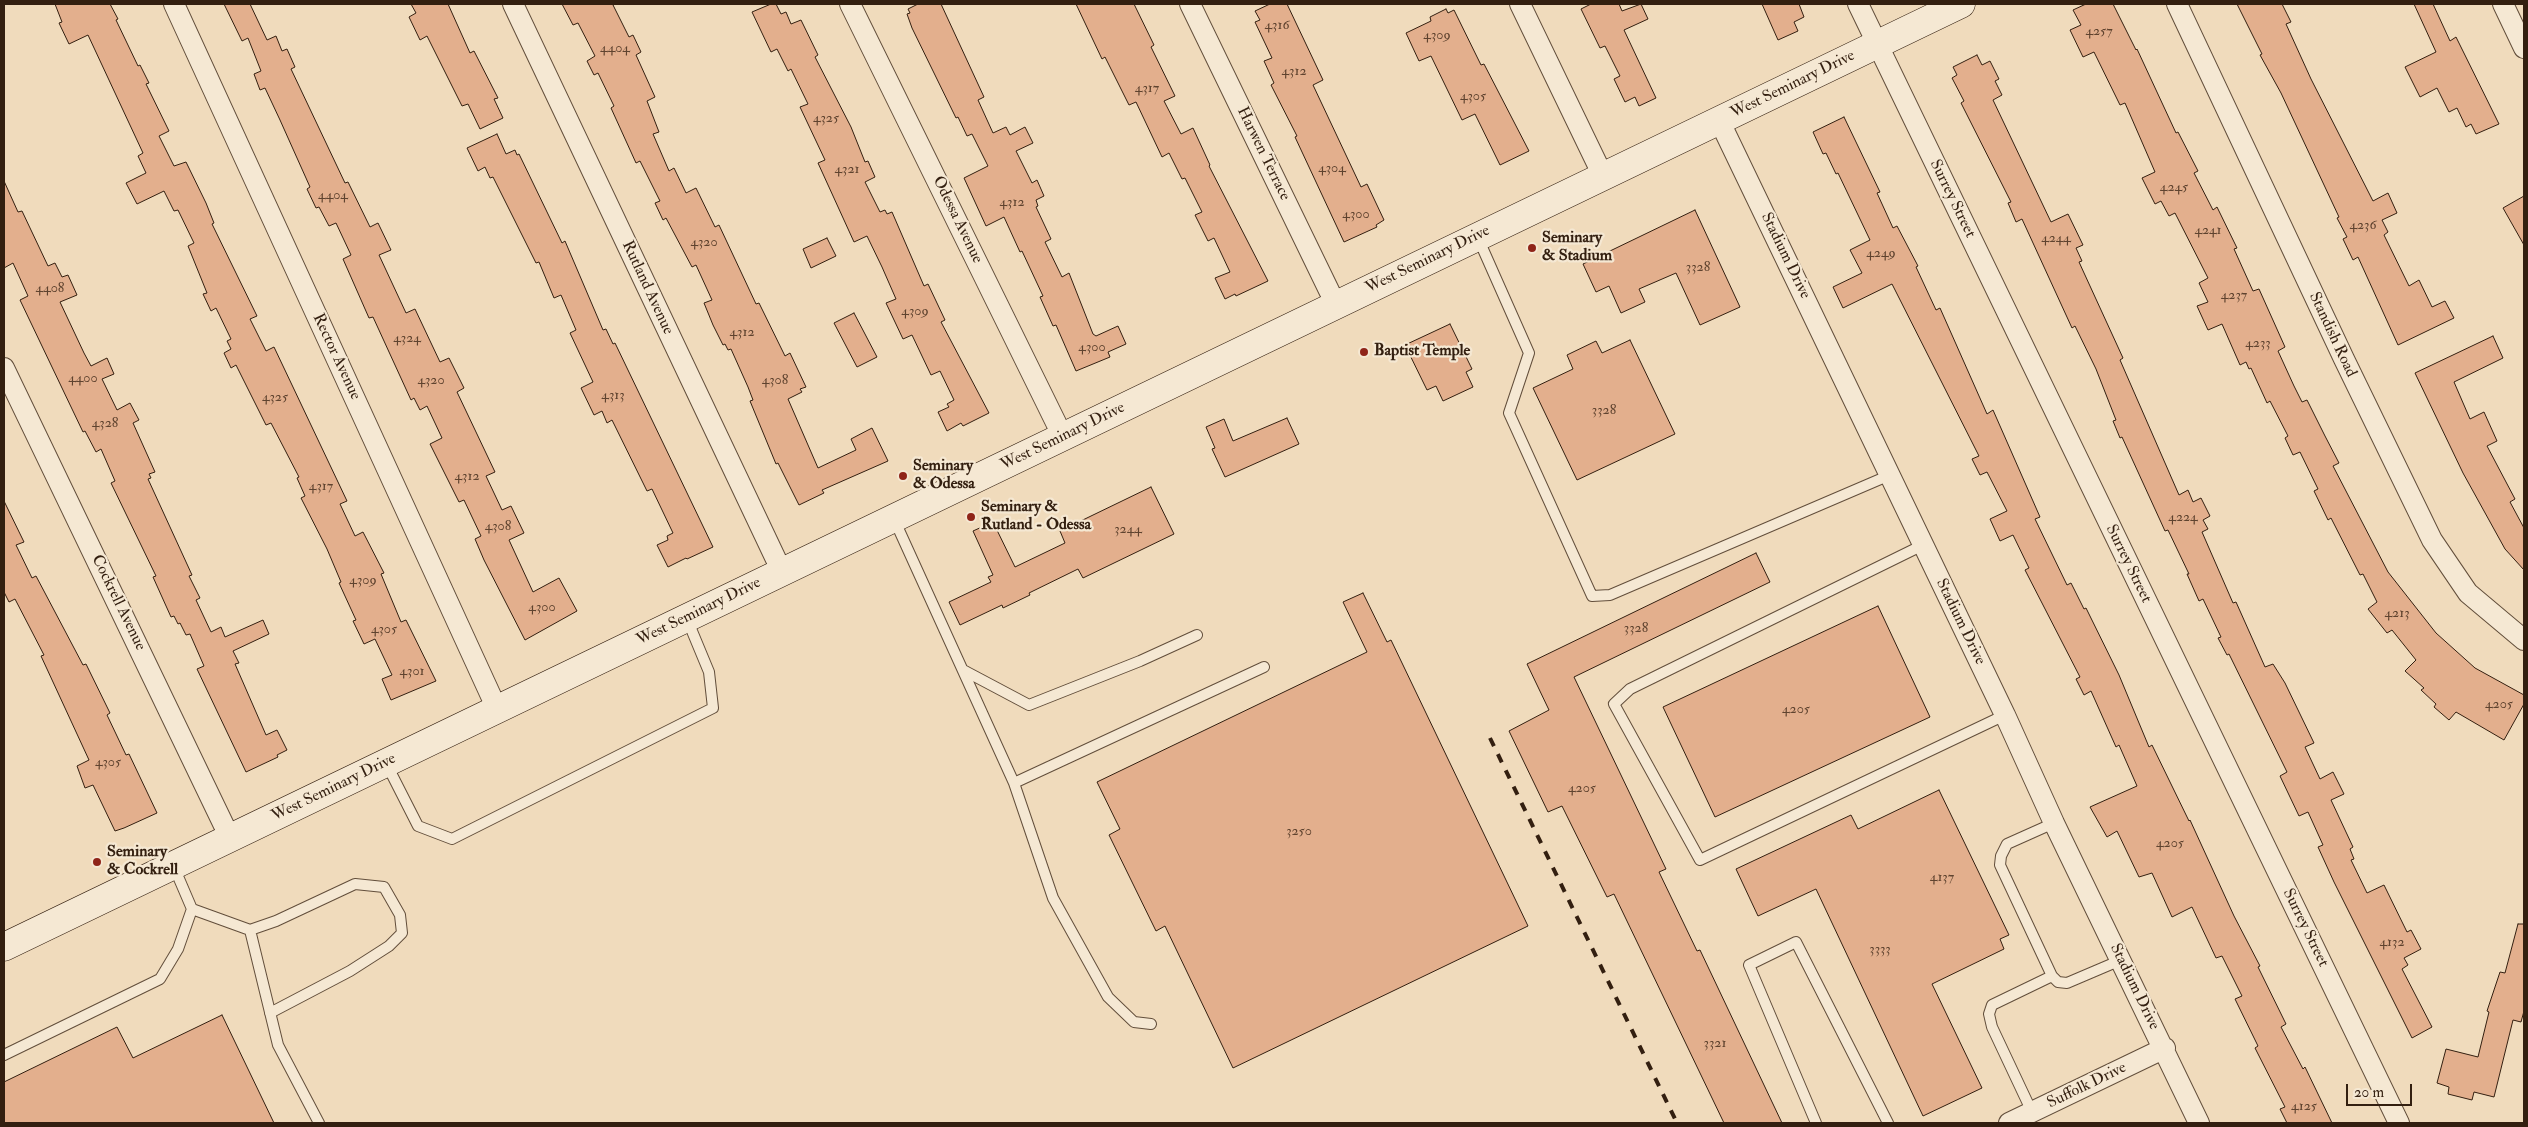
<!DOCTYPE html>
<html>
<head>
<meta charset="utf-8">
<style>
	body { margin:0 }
	#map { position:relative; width:2528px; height:1127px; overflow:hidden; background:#f0dbbc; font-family:"IM FELL Double Pica",serif }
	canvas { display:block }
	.frame { position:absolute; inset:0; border:5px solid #331f10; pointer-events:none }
	.scale { position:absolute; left:2346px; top:1084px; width:66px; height:22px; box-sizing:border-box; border:2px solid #331f10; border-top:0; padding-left:6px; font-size:15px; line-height:18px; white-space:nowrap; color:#331f10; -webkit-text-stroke:4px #f5e8d3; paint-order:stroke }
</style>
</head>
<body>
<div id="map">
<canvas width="2528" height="1127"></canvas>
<div class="frame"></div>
<div class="scale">20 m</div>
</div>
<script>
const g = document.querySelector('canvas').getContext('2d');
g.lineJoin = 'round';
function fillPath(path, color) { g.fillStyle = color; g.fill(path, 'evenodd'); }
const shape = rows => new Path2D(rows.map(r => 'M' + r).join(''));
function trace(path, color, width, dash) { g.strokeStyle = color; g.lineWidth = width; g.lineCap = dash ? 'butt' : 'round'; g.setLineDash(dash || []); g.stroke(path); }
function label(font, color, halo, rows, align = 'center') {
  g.font = font + ' "IM FELL Double Pica",serif'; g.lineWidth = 4.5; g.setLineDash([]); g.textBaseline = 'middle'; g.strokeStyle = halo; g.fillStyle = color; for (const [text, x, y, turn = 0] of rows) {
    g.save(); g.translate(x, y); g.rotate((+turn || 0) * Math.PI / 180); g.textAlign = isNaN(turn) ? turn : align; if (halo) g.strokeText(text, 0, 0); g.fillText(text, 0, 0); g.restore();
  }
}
const building = shape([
	[55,4,110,4,118,19,116,20,138,66,140,65,149,83,146,84,169,131,159,136,174,166,186,162,206,203,214,223,212,224,257,316,250,319,266,351,274,347,347,501,340,504,355,536,363,532,384,573,381,574,401,622,406,620,436,681,391,700,382,679,392,675,375,639,364,644,353,621,356,620,339,583,341,582,327,549,301,498,305,496,297,478,299,477,271,423,266,425,236,365,231,368,224,353,231,349,227,341,231,339,216,308,211,311,203,294,207,293,188,246,194,243,178,210,174,211,164,191,137,204,126,183,146,173,138,156,143,153,88,35,69,44,59,23,62,22,55,4],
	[224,4,250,4,267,40,276,36,282,51,287,49,295,67,291,69,345,183,348,182,370,227,378,223,391,250,379,255,406,313,415,309,440,362,449,358,464,388,457,392,495,472,486,476,502,510,511,506,524,533,509,540,533,592,559,578,577,611,525,640,484,560,475,539,481,536,464,500,459,502,430,444,442,438,427,406,420,410,414,398,411,400,373,317,369,318,343,259,351,255,336,223,329,226,319,207,316,208,307,189,310,187,280,120,265,88,260,90,254,74,261,71,248,38,242,41,224,4],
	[411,4,448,4,470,53,474,51,498,98,494,99,503,118,480,129,468,104,462,106,427,36,420,40,409,17,416,13,411,4],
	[562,4,616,4,613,5,629,37,633,35,641,52,636,55,655,97,647,101,659,132,653,134,669,171,674,168,686,193,696,188,715,227,719,225,756,304,759,303,785,356,790,353,806,387,800,389,802,392,788,399,818,468,856,450,851,439,872,428,888,461,822,490,824,493,799,505,778,463,776,464,750,401,753,400,748,387,731,349,728,350,725,344,723,345,713,325,704,303,712,300,696,265,692,267,666,218,663,220,655,203,660,201,640,161,636,163,611,108,614,106,598,73,594,75,587,61,595,56,578,23,573,25,562,4],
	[771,4,776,4,781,14,786,12,791,24,801,20,818,55,815,57,851,127,865,162,868,161,875,177,865,182,880,212,885,210,887,214,892,212,924,286,928,284,945,320,941,322,989,413,963,426,961,423,947,431,938,412,949,407,947,404,954,400,940,371,931,375,912,335,903,339,886,303,896,299,882,267,867,236,854,242,818,163,825,160,800,107,808,104,791,69,788,71,777,49,771,52,752,12,771,4],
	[918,4,941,4,984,97,978,100,993,133,1006,127,1010,135,1025,127,1033,143,1016,151,1032,183,1037,180,1044,196,1036,200,1038,206,1036,207,1051,239,1045,242,1062,277,1069,273,1093,334,1096,336,1118,326,1126,344,1108,352,1110,357,1076,371,1056,325,1053,326,1040,297,1043,296,1022,251,1020,252,1004,217,986,226,964,178,988,166,972,134,967,136,958,117,956,118,912,28,907,14,910,13,908,9,918,4],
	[1076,4,1134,4,1154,45,1151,47,1175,96,1164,101,1181,134,1193,128,1210,165,1209,166,1268,281,1236,296,1235,294,1225,299,1215,278,1230,272,1214,238,1208,241,1195,215,1202,212,1185,178,1182,179,1169,153,1162,157,1136,102,1129,105,1105,57,1102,59,1076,4],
	[1270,4,1287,4,1323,80,1313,85,1361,187,1367,184,1384,220,1376,225,1377,227,1344,242,1295,137,1297,136,1271,85,1274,83,1264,61,1272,58,1255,22,1260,20,1255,11,1270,4],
	[1591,4,1619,4,1622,11,1641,4,1648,19,1624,30,1656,98,1639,106,1635,97,1625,102,1614,79,1620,76,1605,46,1600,48,1581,9,1591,4],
	[1762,4,1799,4,1804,17,1794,22,1798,31,1778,40,1762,4],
	[2086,4,2113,4,2136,50,2137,49,2176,133,2178,132,2198,171,2194,173,2213,210,2217,207,2237,248,2234,249,2253,291,2259,289,2285,347,2278,351,2294,386,2302,402,2307,400,2325,436,2339,463,2333,466,2388,572,2436,633,2475,668,2524,695,2524,704,2504,740,2456,712,2449,720,2434,707,2436,704,2421,690,2424,688,2405,671,2416,660,2392,630,2387,633,2368,609,2377,602,2363,574,2360,575,2331,518,2328,520,2314,491,2318,489,2300,452,2293,455,2285,438,2288,436,2270,401,2267,403,2251,368,2249,369,2246,362,2240,365,2222,324,2208,330,2197,306,2208,302,2199,283,2208,278,2175,213,2169,216,2161,201,2155,204,2142,178,2155,172,2125,103,2120,105,2094,52,2083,57,2070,30,2081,25,2073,10,2086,4],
	[2237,4,2282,4,2291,22,2286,24,2311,79,2373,201,2388,193,2397,213,2382,220,2388,232,2384,235,2409,286,2419,280,2432,307,2445,301,2454,318,2398,345,2358,257,2353,260,2343,239,2347,237,2337,218,2339,217,2281,93,2260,55,2262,54,2237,4],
	[2414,4,2433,4,2450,41,2456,37,2499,124,2476,134,2471,124,2466,127,2457,108,2449,112,2437,88,2420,97,2405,67,2436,52,2414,4],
	[1446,9,1448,13,1454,10,1481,65,1484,64,1529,151,1500,165,1475,114,1462,120,1431,56,1419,61,1406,33,1431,21,1430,17,1446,9],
	[1977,55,1982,65,1990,61,1999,79,1995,81,2002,95,1993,100,2051,222,2068,214,2083,245,2076,248,2082,261,2079,262,2123,358,2120,360,2179,495,2188,490,2193,502,2201,498,2210,516,2203,520,2208,529,2202,532,2233,603,2236,602,2265,667,2273,664,2285,683,2314,743,2305,747,2320,779,2333,772,2344,794,2331,800,2353,847,2350,849,2354,859,2351,860,2367,893,2384,885,2407,932,2411,930,2421,949,2404,958,2408,965,2402,969,2432,1027,2412,1038,2334,882,2318,847,2323,845,2308,812,2299,816,2280,776,2287,772,2229,654,2227,655,2218,638,2221,637,2203,599,2199,601,2187,574,2189,574,2168,530,2165,531,2122,437,2120,438,2113,421,2116,420,2096,369,2075,326,2072,328,2022,219,2016,222,2008,203,2011,202,1961,103,1964,101,1952,78,1957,75,1953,67,1977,55],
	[1844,117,1880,192,1877,193,1893,228,1897,226,1918,266,1916,267,1936,310,1940,308,1987,414,1993,410,2040,517,2035,519,2067,585,2071,583,2084,609,2086,608,2119,675,2149,747,2152,745,2189,821,2190,820,2234,916,2260,966,2258,967,2286,1024,2281,1027,2303,1069,2305,1067,2332,1123,2287,1123,2280,1109,2285,1107,2255,1048,2258,1046,2235,999,2242,996,2222,956,2216,958,2192,907,2172,917,2152,873,2139,877,2117,831,2107,837,2090,807,2137,786,2119,745,2116,747,2091,691,2084,695,2076,679,2080,677,2025,570,2029,568,2013,535,2000,541,1990,519,2007,511,1987,472,1980,475,1972,459,1979,456,1892,284,1843,308,1833,287,1862,273,1850,250,1870,240,1838,173,1836,174,1826,153,1823,154,1813,132,1844,117],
	[497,134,506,154,515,150,517,155,519,154,562,243,565,241,603,330,606,329,613,344,615,343,713,547,687,559,686,558,668,567,657,545,668,540,667,536,673,533,652,489,647,491,612,420,607,423,602,411,594,415,581,388,593,382,570,333,576,330,561,295,554,298,539,262,536,263,493,177,490,178,485,167,478,171,467,148,497,134],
	[4,181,18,212,22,211,48,266,55,263,62,277,68,275,77,295,60,302,84,353,91,366,107,358,114,374,102,379,117,410,130,403,139,420,133,423,155,472,149,474,151,478,148,479,192,575,189,576,200,598,196,600,211,632,221,627,225,637,263,620,269,634,233,651,239,663,235,664,266,735,277,730,287,750,277,755,278,757,246,772,197,669,204,666,190,634,186,635,180,623,178,624,174,616,171,617,153,577,156,576,111,483,115,481,101,449,96,452,85,431,83,432,20,300,28,296,13,263,4,268,4,181],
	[2524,196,2524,245,2503,208,2524,196],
	[1695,210,1740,307,1700,325,1676,273,1639,289,1645,302,1621,313,1609,286,1596,292,1583,264,1695,210],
	[827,238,836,256,811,268,803,249,827,238],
	[854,313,877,357,857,367,834,323,854,313],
	[1450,324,1472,369,1466,372,1473,387,1443,401,1436,386,1427,390,1405,345,1450,324],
	[2493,336,2503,358,2454,382,2470,419,2484,412,2497,441,2487,446,2515,499,2510,502,2524,528,2524,570,2505,549,2463,473,2415,373,2493,336],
	[1630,340,1675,434,1577,480,1533,388,1573,369,1567,355,1596,341,1602,353,1630,340],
	[1287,418,1299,444,1225,477,1212,449,1215,448,1206,427,1224,419,1233,441,1287,418],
	[1151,487,1174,534,1083,578,1078,569,1029,593,1030,595,1003,608,1002,605,960,625,949,602,991,582,988,577,993,575,973,531,993,522,1015,567,1065,543,1060,531,1151,487],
	[4,501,24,542,16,545,32,578,36,576,83,665,86,664,110,713,107,715,126,755,129,754,157,813,124,828,115,831,93,785,85,788,77,766,89,760,41,656,44,655,15,599,9,602,4,592,4,501],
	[1756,553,1770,582,1574,677,1666,869,1659,872,1697,951,1700,950,1782,1123,1724,1123,1614,894,1607,897,1562,806,1548,812,1509,731,1549,710,1527,664,1756,553],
	[1363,593,1387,642,1391,640,1528,926,1233,1068,1165,926,1156,931,1109,835,1120,829,1097,782,1367,652,1343,602,1363,593],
	[1878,606,1930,717,1715,817,1663,707,1878,606],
	[1939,790,2009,935,2000,939,2004,949,1932,984,1982,1088,1923,1116,1816,889,1758,916,1736,869,1851,815,1858,829,1939,790],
	[2518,924,2524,924,2524,1011,2521,1022,2513,1020,2494,1097,2474,1092,2472,1100,2448,1094,2449,1087,2437,1083,2446,1049,2478,1057,2489,1012,2487,1011,2500,972,2505,973,2518,924],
	[222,1015,274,1123,4,1123,4,1082,117,1027,133,1058,222,1015]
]);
fillPath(building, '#e3af8d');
trace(building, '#331f10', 1);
const lane = shape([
	[1478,238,1529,353,1509,413,1592,596,1610,595,1890,475],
	[894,519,1014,783,1264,667],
	[1923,545,1630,689,1614,704,1700,860,2005,715],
	[963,670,1029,705,1140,661,1197,635],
	[387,765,418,826,452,839,713,708,709,672,687,619],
	[1014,783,1053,898,1108,997,1134,1022,1151,1024],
	[2054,823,2007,844,2001,856,2000,865,2052,976,2058,982,2067,983,2121,960],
	[192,909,250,930,276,921,355,884,384,887,400,915,402,933,389,946,350,971,270,1013],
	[250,930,278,1045,319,1123],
	[4,1055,160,979,178,949,192,909,174,867],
	[2032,1112,1992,1027,1989,1014,1992,1005,2052,976],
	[1816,1123,1749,965,1796,942,1888,1123]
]);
const street = shape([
	[174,4,497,709],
	[513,4,782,572],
	[850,4,1063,437],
	[1190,4,1336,305],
	[1520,4,1603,176],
	[1858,4,2399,1123],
	[2177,4,2344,359,2432,540,2468,593,2524,640],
	[2503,4,2524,48],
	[1719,120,2005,715,2054,823,2199,1123],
	[4,368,230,838],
	[2009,1123,2165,1048]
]);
const secondary = shape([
	[4,947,1961,4]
]);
trace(lane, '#624e3b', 12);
trace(street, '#624e3b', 22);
trace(secondary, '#331f10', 29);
trace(lane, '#f5e8d3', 10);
trace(street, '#f5e8d3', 20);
trace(secondary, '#f5e8d3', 28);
trace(shape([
	[1490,738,1677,1123]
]), '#331f10', 4, [9, 9]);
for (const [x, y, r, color] of [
	[1532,248,5,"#8f2418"],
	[1364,352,5,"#8f2418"],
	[903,476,5,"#8f2418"],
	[971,517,5,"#8f2418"],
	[97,862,5,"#8f2418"]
]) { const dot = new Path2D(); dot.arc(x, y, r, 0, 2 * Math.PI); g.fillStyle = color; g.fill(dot); trace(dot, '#f5e8d3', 2); }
label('14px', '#5f432f', null, [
	["4316",1277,26],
	["4257",2099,32],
	["4309",1437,36],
	["4404",615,49],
	["4312",1294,72],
	["4317",1147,89],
	["4305",1473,97],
	["4325",826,119],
	["4304",1332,169],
	["4321",847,170],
	["4245",2174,188],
	["4404",333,196],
	["4312",1012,203],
	["4300",1356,215],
	["4236",2363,226],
	["4241",2208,231],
	["4244",2056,239],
	["4320",704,243],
	["4249",1881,254],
	["3328",1698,268],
	["4408",50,289],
	["4237",2234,296],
	["4309",915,312],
	["4312",742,333],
	["4324",407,339],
	["4233",2258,344],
	["4300",1092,348],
	["4400",83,379],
	["4320",431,381],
	["4308",775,381],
	["4313",613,396],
	["4325",275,398],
	["3328",1604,411],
	["4328",105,424],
	["4312",467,477],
	["4317",321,487],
	["4224",2183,518],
	["4308",498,527],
	["3244",1128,530],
	["4309",363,581],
	["4300",542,608],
	["4213",2397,614],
	["3328",1636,629],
	["4305",384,630],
	["4301",412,672],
	["4205",2499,705],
	["4205",1796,710],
	["4305",108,763],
	["4205",1582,789],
	["3250",1299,832],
	["4205",2170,844],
	["4137",1942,878],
	["4132",2392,943],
	["3333",1880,950],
	["3321",1715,1044],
	["4125",2304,1107]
]);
label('16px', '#331f10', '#f5e8d3', [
	["West Seminary Drive",1793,85,-26],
	["Harwen Terrace",1263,154,64],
	["Surrey Street",1952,199,64],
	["Odessa Avenue",957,220,64],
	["Stadium Drive",1785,256,64],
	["West Seminary Drive",1428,260,-26],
	["Rutland Avenue",647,288,65],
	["Standish Road",2332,335,65],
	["Rector Avenue",336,357,65],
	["West Seminary Drive",1063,437,-26],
	["Surrey Street",2128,564,64],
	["Cockrell Avenue",118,603,64],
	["West Seminary Drive",699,612,-26],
	["Stadium Drive",1960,622,64],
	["West Seminary Drive",334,788,-26],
	["Surrey Street",2305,928,64],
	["Stadium Drive",2134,987,64],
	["Suffolk Drive",2087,1086,-26]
]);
label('bold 16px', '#331f10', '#f5e8d3', [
	["Seminary",1542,239],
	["& Stadium",1542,257],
	["Baptist Temple",1374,352],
	["Seminary",913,467],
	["& Odessa",913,485],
	["Seminary &",981,508],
	["Rutland - Odessa",981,526],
	["Seminary",107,853],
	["& Cockrell",107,871]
], 'left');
</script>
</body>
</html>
